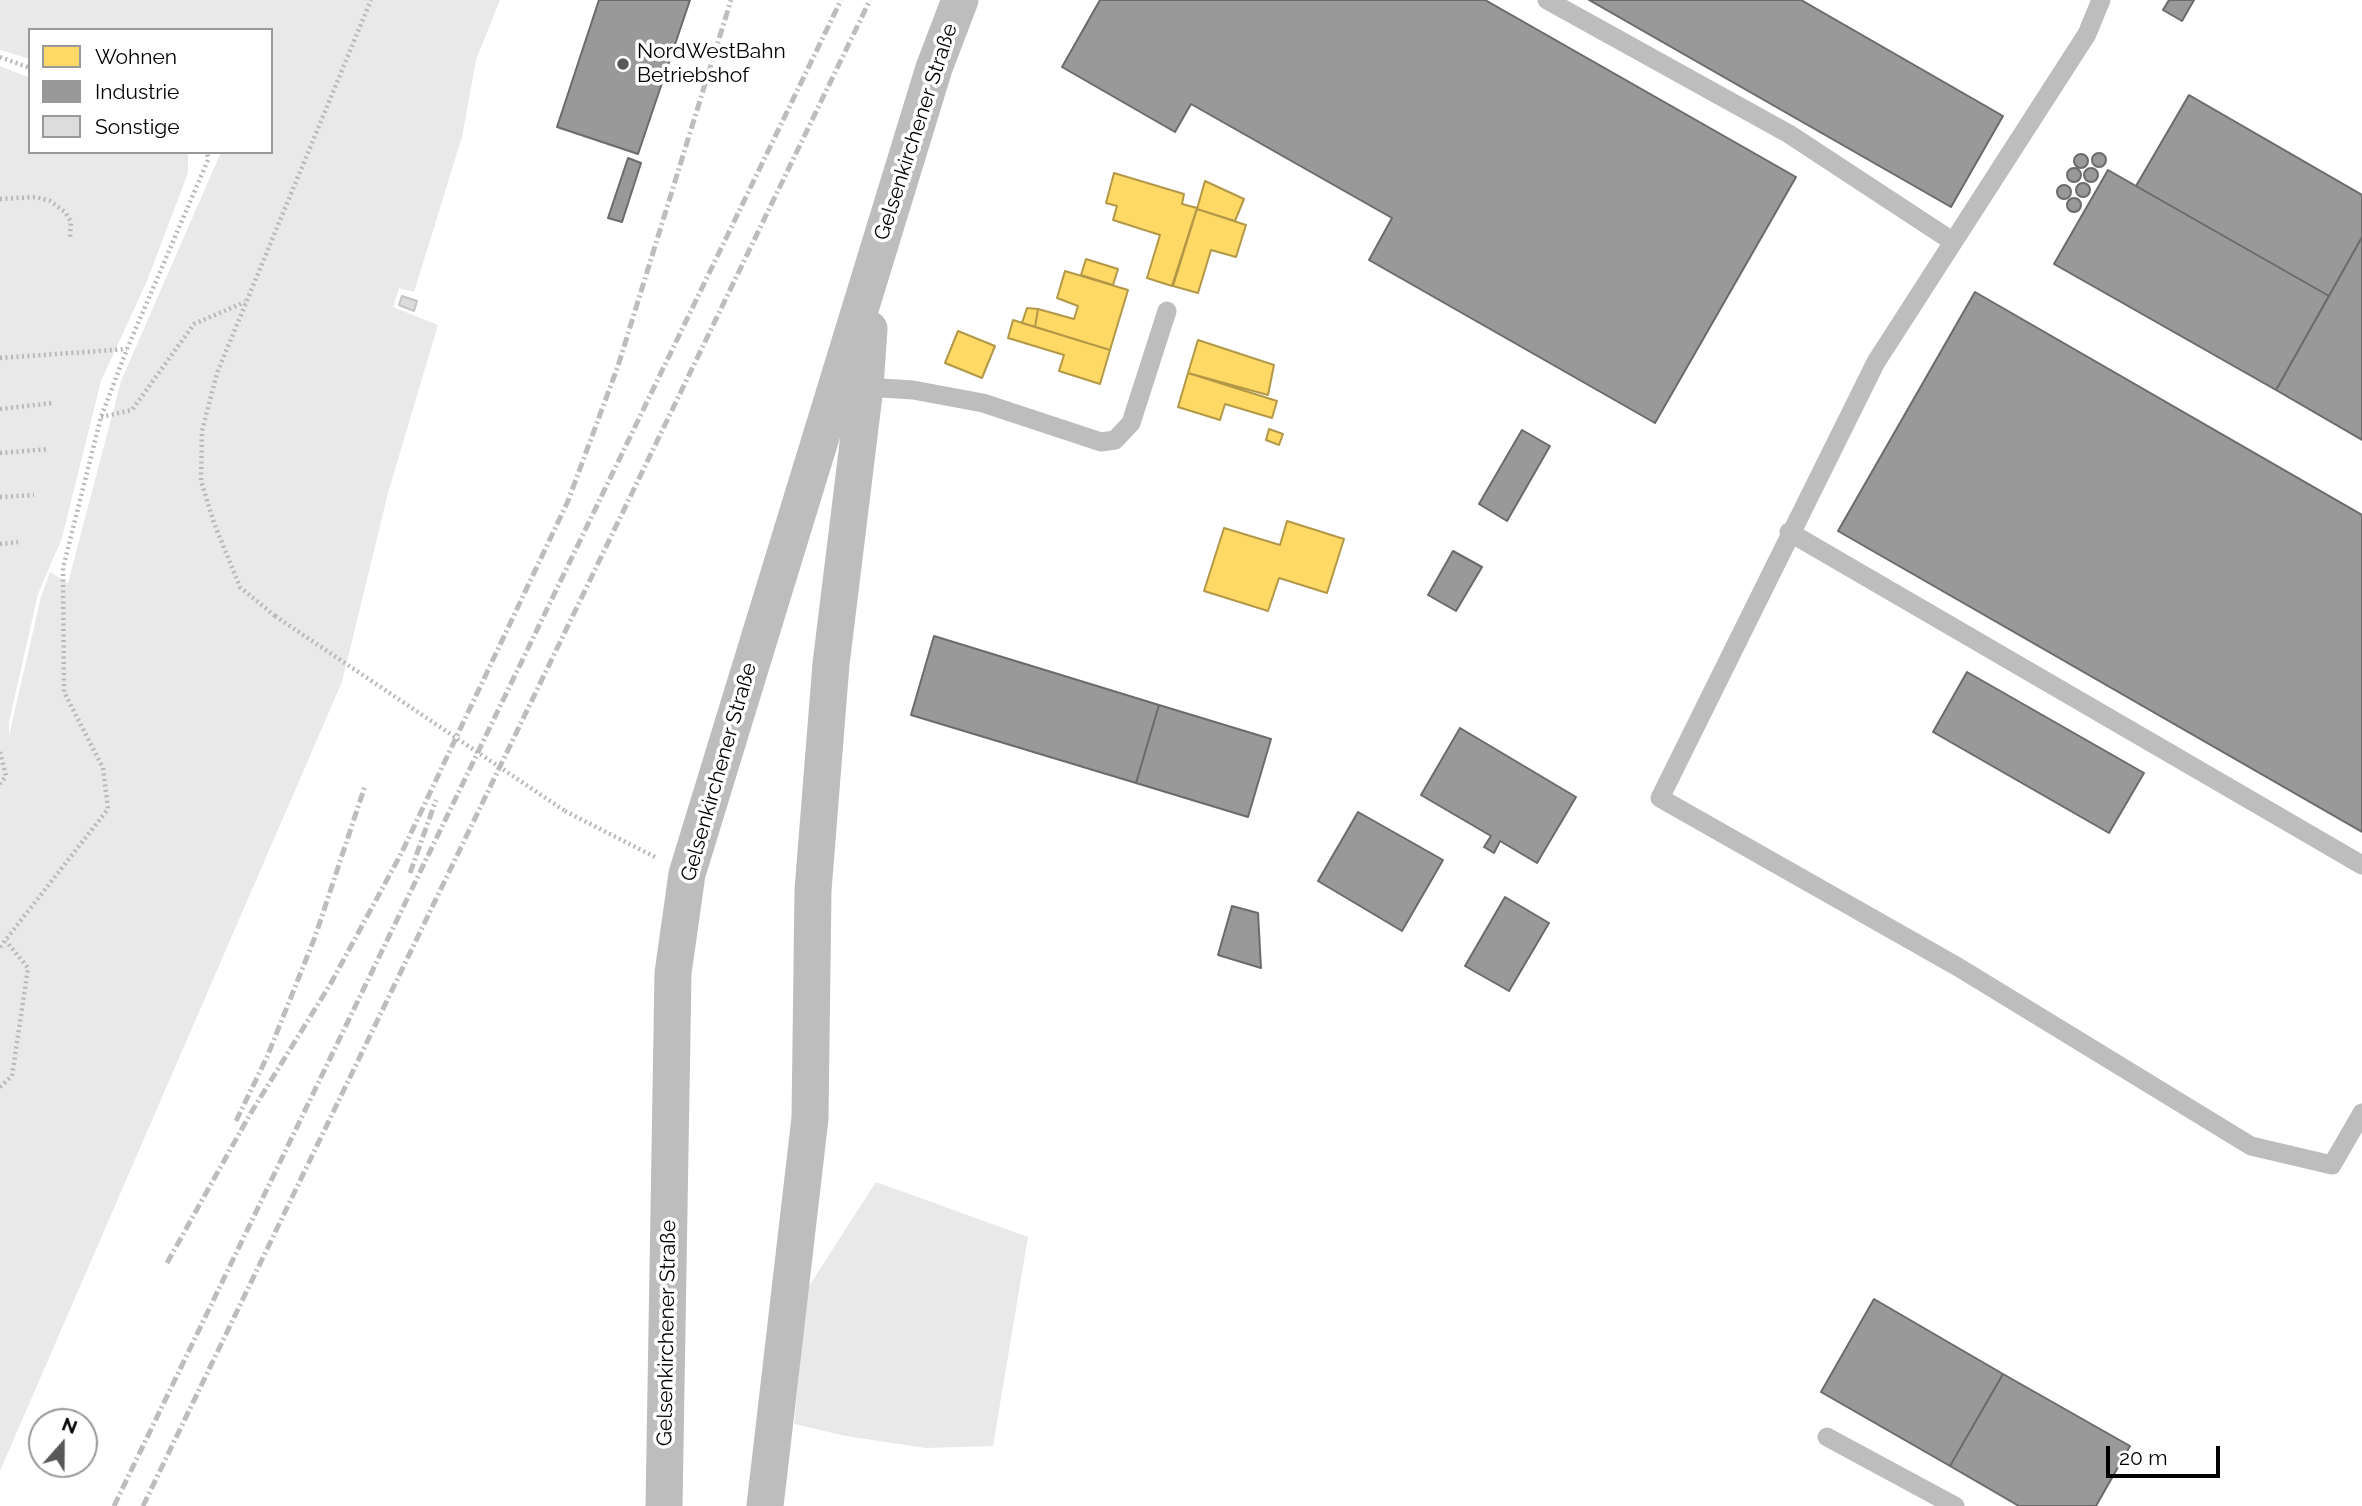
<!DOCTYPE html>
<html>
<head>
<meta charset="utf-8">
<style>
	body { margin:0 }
	#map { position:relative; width:2362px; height:1506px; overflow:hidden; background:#fff; font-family:Raleway,sans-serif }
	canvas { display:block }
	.legend { position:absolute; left:28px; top:28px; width:245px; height:126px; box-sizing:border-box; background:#fff; border:2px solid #999; margin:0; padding:9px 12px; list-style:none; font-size:21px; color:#000 }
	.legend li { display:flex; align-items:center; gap:14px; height:35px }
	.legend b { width:35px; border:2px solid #999 }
	.north { position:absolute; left:28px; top:1408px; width:70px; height:70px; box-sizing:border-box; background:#fff; border:2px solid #999; border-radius:50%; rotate:21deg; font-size:19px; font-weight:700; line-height:28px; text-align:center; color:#000 }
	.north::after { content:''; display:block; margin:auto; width:24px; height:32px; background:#595959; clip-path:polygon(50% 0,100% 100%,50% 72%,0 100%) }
	.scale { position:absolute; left:2106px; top:1446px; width:114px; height:32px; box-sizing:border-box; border:4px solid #000; border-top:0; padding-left:9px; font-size:21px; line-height:24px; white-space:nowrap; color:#000; -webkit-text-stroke:5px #fff; paint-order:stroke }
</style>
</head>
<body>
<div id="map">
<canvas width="2362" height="1506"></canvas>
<ul class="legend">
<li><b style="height:19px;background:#ffd966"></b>Wohnen</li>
<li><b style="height:19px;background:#999"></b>Industrie</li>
<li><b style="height:19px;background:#dcdcdc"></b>Sonstige</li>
</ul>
<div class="north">N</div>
<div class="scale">20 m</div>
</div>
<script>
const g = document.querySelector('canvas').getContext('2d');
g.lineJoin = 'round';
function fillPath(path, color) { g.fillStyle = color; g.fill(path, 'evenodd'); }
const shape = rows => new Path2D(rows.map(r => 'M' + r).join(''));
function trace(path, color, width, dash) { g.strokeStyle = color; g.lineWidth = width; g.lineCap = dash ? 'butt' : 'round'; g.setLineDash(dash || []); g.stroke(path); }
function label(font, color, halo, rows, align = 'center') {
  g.font = font + ' Raleway,sans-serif'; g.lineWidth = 7; g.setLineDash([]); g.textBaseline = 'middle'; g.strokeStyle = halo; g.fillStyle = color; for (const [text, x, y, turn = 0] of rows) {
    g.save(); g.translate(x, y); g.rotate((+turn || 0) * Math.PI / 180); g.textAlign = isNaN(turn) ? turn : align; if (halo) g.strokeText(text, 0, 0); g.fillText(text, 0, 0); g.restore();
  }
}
fillPath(shape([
	[0,0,500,0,476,60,462,137,414,292,399,288,393,307,438,325,388,493,342,682,0,1471,0,66,30,78,30,152,188,152,188,173,147,281,101,381,62,538,38,594,9,722,9,735,41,597,50,572,68,583,121,381,221,152,271,152,271,30,30,30,30,59,0,50],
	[876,1182,1028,1237,993,1446,926,1448,846,1436,794,1424,807,1289]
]), '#e9e9e9');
const homes = shape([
	[1114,173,1184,194,1182,204,1197,208,1172,286,1147,278,1160,235,1113,220,1117,206,1106,203,1114,173],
	[1205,181,1244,199,1235,221,1197,209,1205,181],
	[1197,209,1246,225,1236,257,1211,250,1198,293,1173,286,1197,209],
	[1086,259,1118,269,1113,285,1081,275,1086,259],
	[1065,271,1128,290,1110,350,1035,327,1038,309,1074,319,1078,306,1057,298,1065,271],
	[1027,308,1038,309,1035,327,1022,323,1027,308],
	[1013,320,1110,350,1100,384,1059,371,1064,355,1008,338,1013,320],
	[958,331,995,346,982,378,945,363,958,331],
	[1198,340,1274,365,1268,395,1188,373,1198,340],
	[1188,373,1277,401,1272,418,1225,404,1220,420,1178,407,1188,373],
	[1269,429,1283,434,1279,445,1266,440,1269,429],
	[1287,521,1344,539,1327,593,1279,578,1268,611,1204,591,1224,528,1280,545,1287,521]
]);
fillPath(homes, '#ffd966');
trace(homes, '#b29847', 2);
const industry = shape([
	[599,0,690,0,638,154,557,127,599,0],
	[1100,0,1485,0,1796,177,1655,423,1369,260,1392,218,1191,104,1175,132,1062,67,1100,0],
	[1589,0,1801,0,2003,116,1951,207,1589,0],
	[2169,0,2194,0,2182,21,2163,10,2169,0],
	[2189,95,2362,195,2362,237,2329,296,2136,186,2189,95],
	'2092 160a7 7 0 1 1 14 0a7 7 0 1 1-14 0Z',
	'2074 161a7 7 0 1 1 14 0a7 7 0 1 1-14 0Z',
	[628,158,641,163,622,222,608,218,628,158],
	'2067 175a7 7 0 1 1 14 0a7 7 0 1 1-14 0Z',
	'2084 175a7 7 0 1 1 14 0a7 7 0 1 1-14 0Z',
	[2108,170,2329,296,2276,390,2054,264,2108,170],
	'2076 190a7 7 0 1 1 14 0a7 7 0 1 1-14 0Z',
	'2057 192a7 7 0 1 1 14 0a7 7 0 1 1-14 0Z',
	'2067 205a7 7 0 1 1 14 0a7 7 0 1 1-14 0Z',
	[2362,237,2362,440,2276,390,2362,237],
	[1975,292,2362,515,2362,832,1838,531,1975,292],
	[1522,430,1550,446,1507,521,1479,504,1522,430],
	[1453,551,1482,567,1456,611,1428,595,1453,551],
	[934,636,1159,705,1136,783,911,715,934,636],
	[1967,672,2144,773,2109,833,1933,732,1967,672],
	[1159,705,1271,739,1248,817,1136,783,1159,705],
	[1460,728,1576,797,1537,863,1500,841,1494,853,1484,847,1491,836,1421,795,1460,728],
	[1358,812,1443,860,1402,931,1318,881,1358,812],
	[1505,897,1549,923,1509,991,1465,966,1505,897],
	[1232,906,1258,913,1261,968,1218,955,1232,906],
	[1874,1299,2003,1374,1950,1466,1821,1392,1874,1299],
	[2003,1374,2130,1446,2096,1506,2019,1506,1950,1466,2003,1374]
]);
fillPath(industry, '#999');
trace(industry, '#6b6b6b', 2);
const building = shape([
	[402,296,417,301,414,311,399,305,402,296]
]);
fillPath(building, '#dcdcdc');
trace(building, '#c4c4c4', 2);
trace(shape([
	[0,57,30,68],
	[0,199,36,197,50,201,65,212,71,222,70,237],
	[0,358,127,349],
	[0,409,53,403],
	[101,417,132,410,194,324,245,302],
	[0,453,49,449],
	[0,497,34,495],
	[0,544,18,542],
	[275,616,240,587,214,523,201,481,202,431,217,373,371,0],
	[0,752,6,776,0,784],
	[565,811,655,857],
	[0,947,108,809,103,768,64,692,63,568,101,417,127,349,208,160,207,152],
	[0,1087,12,1076,28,968,6,941]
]), '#b8b8b8', 4.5, [2, 3.5]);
trace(shape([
	[1547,0,1789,134,1952,241],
	[2101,0,2087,34,1876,362,1660,798,1958,967,2251,1146,2332,1165,2362,1113],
	[865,387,913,390,983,403,1101,442,1115,440,1131,423,1167,311],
	[1789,532,2362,865],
	[1827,1437,1955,1506]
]), '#bdbdbd', 19);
trace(shape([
	[664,1506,673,973,687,874,934,68,960,0],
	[765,1506,810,1118,813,890,831,664,865,387,869,329]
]), '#bdbdbd', 37);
trace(shape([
	[410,873,436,800],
	[236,1121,267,1057,315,937,365,786],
	[167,1263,249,1116,331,983,402,852,568,501,618,366,731,0],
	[114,1506,841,0],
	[143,1506,870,0]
]), '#bdbdbd', 5, [10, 3.5, 2, 3.5]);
trace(shape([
	[275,616,565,811]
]), '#b8b8b8', 4.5, [2, 3.5]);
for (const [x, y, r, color] of [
	[623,64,7,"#595959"]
]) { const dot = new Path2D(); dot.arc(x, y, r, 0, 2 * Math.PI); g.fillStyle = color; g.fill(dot); trace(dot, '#fff', 2.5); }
label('21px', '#000', '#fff', [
	["NordWestBahn",637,52],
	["Betriebshof",637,76]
], 'left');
label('21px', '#000', '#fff', [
	["Gelsenkirchener Straße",916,132,-72],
	["Gelsenkirchener Straße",719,772,-74],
	["Gelsenkirchener Straße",667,1333,-89]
]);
</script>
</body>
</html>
